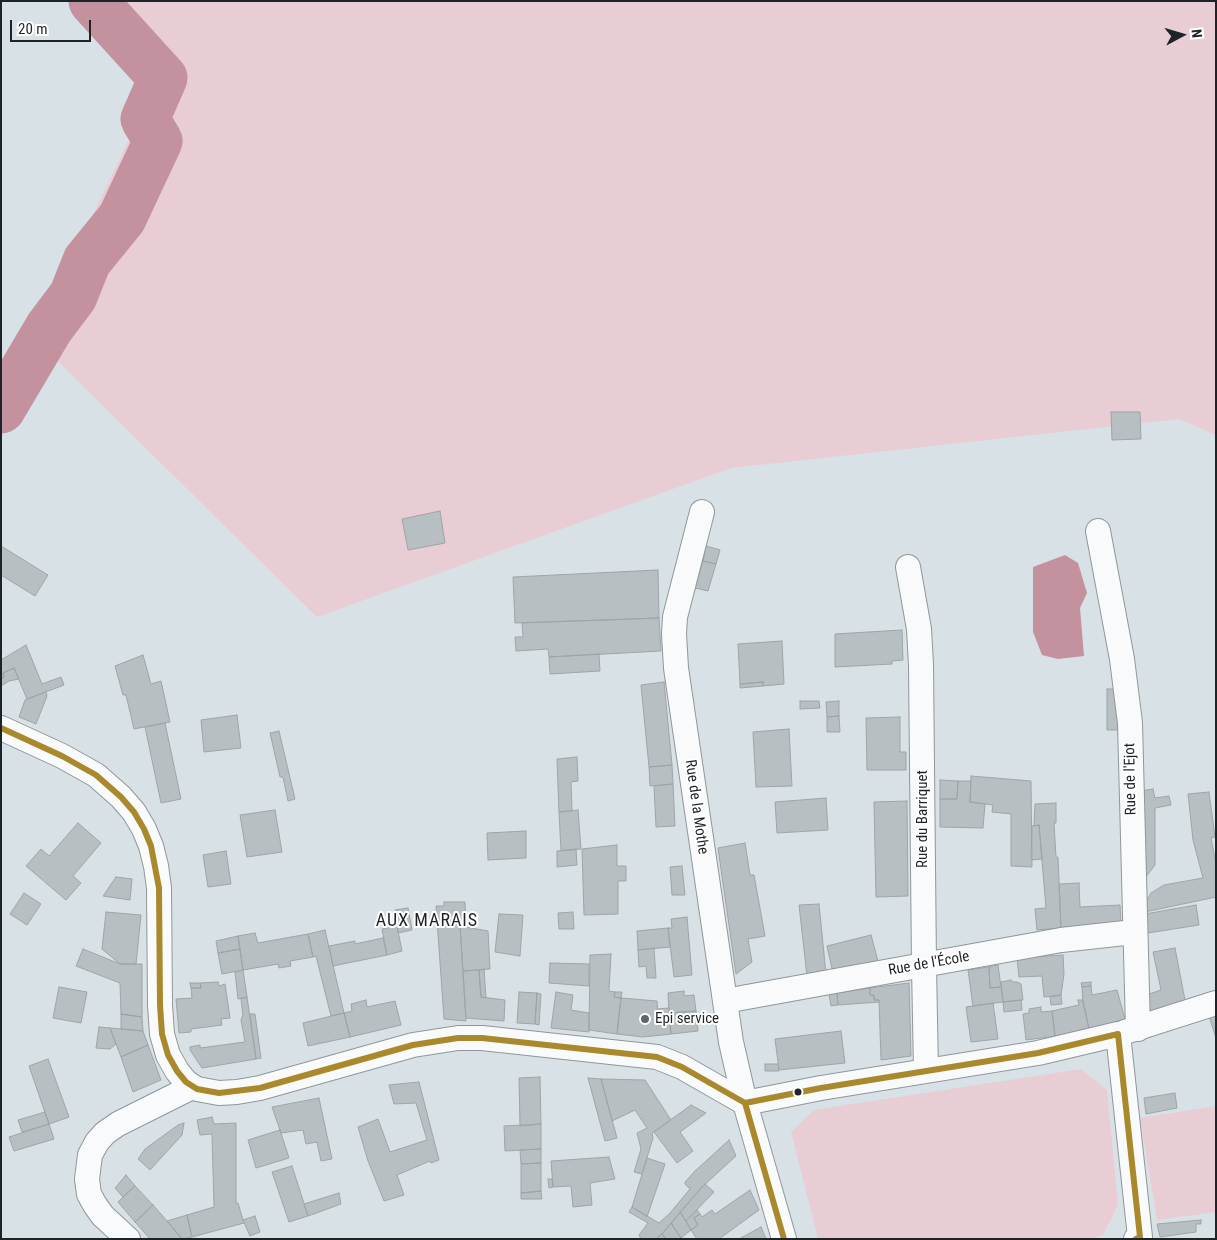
<!DOCTYPE html>
<html>
<head>
<meta charset="utf-8">
<style>
	body { margin:0 }
	#map { position:relative; width:1217px; height:1240px; overflow:hidden; background:#d8e1e5; font-family:"Roboto Condensed",sans-serif }
	canvas { display:block }
	.frame { position:absolute; inset:0; border:2px solid #1d2427; pointer-events:none }
	.north { position:absolute; left:1157px; top:10px; width:50px; height:50px; -webkit-text-stroke:4px #fff; paint-order:stroke; rotate:84deg; font-size:14px; font-weight:700; line-height:20px; text-align:center; color:#1d2427 }
	.north::after { content:''; display:block; margin:auto; width:18px; height:22px; background:#1d2427; clip-path:polygon(50% 0,100% 100%,50% 72%,0 100%) }
	.scale { position:absolute; left:10px; top:20px; width:81px; height:22px; box-sizing:border-box; border:2px solid #1d2427; border-top:0; padding-left:6px; font-size:15px; line-height:18px; white-space:nowrap; color:#1d2427; -webkit-text-stroke:4px #fff; paint-order:stroke }
</style>
</head>
<body>
<div id="map">
<canvas width="1217" height="1240"></canvas>
<div class="frame"></div>
<div class="north">N</div>
<div class="scale">20 m</div>
</div>
<script>
const g = document.querySelector('canvas').getContext('2d');
g.lineJoin = 'round';
function fillPath(path, color) { g.fillStyle = color; g.fill(path, 'evenodd'); }
const shape = rows => new Path2D(rows.map(r => 'M' + r).join(''));
function trace(path, color, width, dash) { g.strokeStyle = color; g.lineWidth = width; g.lineCap = dash ? 'butt' : 'round'; g.setLineDash(dash || []); g.stroke(path); }
function label(font, color, halo, rows, align = 'center') {
  g.font = font + ' "Roboto Condensed",sans-serif'; g.lineWidth = 4; g.setLineDash([]); g.textBaseline = 'middle'; g.strokeStyle = halo; g.fillStyle = color; for (const [text, x, y, turn = 0] of rows) {
    g.save(); g.translate(x, y); g.rotate((+turn || 0) * Math.PI / 180); g.textAlign = isNaN(turn) ? turn : align; if (halo) g.strokeText(text, 0, 0); g.fillText(text, 0, 0); g.restore();
  }
}
fillPath(shape([
	[89,1,1216,1,1216,435,1179,419,731,468,317,617,34,338,159,77],
	[1081,1069,1107,1090,1118,1205,1103,1235,1089,1239,818,1239,791,1132,814,1110],
	[1216,1106,1216,1212,1157,1220,1140,1118]
]), '#e9cdd4');
fillPath(shape([
	[1065,555,1078,563,1087,593,1080,608,1084,656,1058,659,1042,655,1033,632,1033,567]
]), '#c3929e');
trace(shape([
	[1,409,49,328,73,296,87,261,122,218,158,141,145,119,163,78,93,1]
]), '#c3929e', 49);
const building = shape([
	[1111,412,1140,412,1141,439,1112,440,1111,412],
	[440,511,445,543,408,550,402,519,440,511],
	[1,546,48,575,35,596,1,575,1,546],
	[706,546,720,550,716,564,703,561,706,546],
	[703,561,716,564,708,591,695,588,703,561],
	[658,570,659,618,515,623,513,577,658,570],
	[659,618,661,651,549,657,548,649,516,651,515,637,523,637,522,623,659,618],
	[902,630,903,660,892,661,892,664,835,667,835,634,902,630],
	[782,641,784,684,763,686,763,682,740,684,738,644,782,641],
	[26,645,42,684,61,677,64,685,27,699,14,668,3,673,4,677,1,679,1,660,26,645],
	[599,654,600,671,550,674,549,657,599,654],
	[143,655,151,684,161,681,170,722,134,729,126,695,123,695,115,666,143,655],
	[14,668,19,679,9,681,1,686,1,679,4,677,3,673,14,668],
	[664,682,672,765,649,767,641,685,664,682],
	[763,682,763,686,740,688,740,684,763,682],
	[1107,689,1119,689,1119,730,1107,730,1107,689],
	[46,692,47,696,36,724,19,717,25,700,46,692],
	[800,701,819,701,820,708,800,709,800,701],
	[839,701,839,716,827,717,826,702,839,701],
	[237,715,241,748,204,752,201,720,237,715],
	[839,716,840,732,827,732,827,717,839,716],
	[900,717,900,752,906,752,906,770,867,770,866,718,900,717],
	[165,723,181,799,161,803,145,727,165,723],
	[789,729,792,786,756,787,753,732,789,729],
	[279,731,295,799,288,801,283,777,280,777,270,733,279,731],
	[577,757,578,781,571,782,572,811,559,812,557,759,577,757],
	[672,765,673,784,650,786,649,767,672,765],
	[971,776,1031,781,1032,867,1011,866,1011,814,992,812,993,805,970,802,971,776],
	[940,780,958,781,957,799,940,799,940,780],
	[958,781,971,781,970,802,985,804,983,828,940,827,940,799,957,799,958,781],
	[673,784,675,826,656,827,654,786,673,784],
	[1153,789,1155,798,1169,796,1171,805,1155,808,1155,865,1142,882,1140,791,1153,789],
	[1209,792,1215,837,1211,838,1216,864,1216,897,1145,912,1144,906,1151,893,1164,885,1203,878,1193,840,1188,794,1209,792],
	[826,798,828,830,777,833,775,802,826,798],
	[907,801,908,896,876,897,874,802,907,801],
	[1056,803,1056,823,1054,823,1056,857,1058,857,1061,928,1037,930,1035,909,1046,908,1039,825,1034,826,1035,804,1056,803],
	[275,810,282,852,247,857,240,815,275,810],
	[578,810,581,849,561,851,559,812,578,810],
	[78,823,101,843,73,876,81,883,66,900,26,866,41,849,49,856,78,823],
	[1039,825,1042,859,1031,860,1032,826,1039,825],
	[526,831,526,858,488,860,487,833,526,831],
	[745,843,750,875,754,875,765,936,748,939,752,962,736,974,718,848,745,843],
	[617,845,617,866,626,866,626,881,618,881,618,914,584,915,582,849,617,845],
	[576,849,577,865,557,867,557,851,576,849],
	[226,851,231,884,208,887,203,855,226,851],
	[682,866,685,895,672,895,670,867,682,866],
	[116,877,132,879,130,900,103,896,116,877],
	[1079,883,1080,907,1120,905,1121,924,1061,928,1059,884,1079,883],
	[24,893,41,904,27,925,10,914,24,893],
	[444,902,465,902,466,927,460,926,466,1021,444,1019,436,906,444,906,444,902],
	[819,904,826,974,807,976,799,905,819,904],
	[1196,905,1199,925,1148,933,1145,914,1196,905],
	[408,908,412,930,398,933,395,910,408,908],
	[106,912,141,915,136,964,120,964,102,949,106,912],
	[573,912,574,929,559,929,558,913,573,912],
	[499,914,523,915,520,956,495,952,499,914],
	[687,917,692,975,674,977,668,928,672,928,671,919,687,917],
	[397,926,402,951,387,955,382,929,397,926],
	[460,926,488,931,490,969,463,971,460,926],
	[668,928,670,947,638,950,637,931,668,928],
	[325,930,344,1013,331,1016,316,956,313,957,308,934,325,930],
	[255,933,258,943,308,934,313,957,290,961,291,966,279,968,278,964,243,970,238,936,255,933],
	[871,935,878,961,833,973,827,946,871,935],
	[238,936,240,949,218,953,216,941,238,936],
	[383,938,387,955,333,966,329,946,355,941,355,944,383,938],
	[654,948,656,978,647,978,646,966,639,967,638,950,654,948],
	[1175,948,1185,1000,1152,1011,1145,1005,1146,995,1161,990,1153,952,1175,948],
	[83,949,120,964,142,964,142,1017,121,1014,120,983,76,966,83,949],
	[240,949,243,970,222,974,218,953,240,949],
	[611,954,609,991,615,992,614,997,621,998,617,1034,589,1030,590,955,611,954],
	[1063,955,1064,974,1061,995,1044,997,1042,976,1019,977,1017,958,1063,955],
	[550,963,589,964,589,986,549,983,550,963],
	[998,965,1001,987,990,988,989,967,998,965],
	[989,967,990,988,1001,987,1003,1002,973,1006,968,970,989,967],
	[484,969,486,998,481,997,479,970,484,969],
	[243,970,247,997,238,999,235,972,243,970],
	[479,970,481,997,505,1000,504,1021,466,1018,463,971,479,970],
	[1011,980,1012,982,1017,982,1021,984,1023,1000,1003,1002,1001,982,1011,980],
	[218,982,219,986,225,984,230,1018,221,1019,222,1025,191,1029,191,1032,179,1033,176,999,192,998,191,988,201,988,200,983,218,982],
	[1091,982,1091,986,1082,987,1081,983,1091,982],
	[190,983,200,983,201,988,191,988,190,983],
	[909,983,911,1056,881,1060,879,1000,874,1000,874,995,870,995,870,988,909,983],
	[1091,986,1092,995,1117,990,1125,1019,1089,1029,1083,1003,1082,987,1091,986],
	[59,987,87,992,81,1023,53,1018,59,987],
	[870,988,870,995,874,995,874,1000,879,1000,879,1002,838,1005,837,993,870,988],
	[684,991,684,996,694,995,696,1011,669,1013,668,993,684,991],
	[519,992,537,993,535,1024,517,1023,519,992],
	[556,992,573,995,571,1010,589,1013,589,1032,551,1028,556,992],
	[615,992,622,992,621,998,614,997,615,992],
	[537,993,541,994,539,1025,535,1024,537,993],
	[837,993,838,1005,831,1006,829,994,837,993],
	[1061,995,1062,1004,1051,1005,1050,997,1061,995],
	[247,997,256,1059,202,1068,190,1050,190,1047,200,1045,200,1048,245,1042,241,1020,243,1015,241,999,247,997],
	[621,998,657,1001,658,1021,670,1019,671,1034,643,1037,617,1034,621,998],
	[366,1000,367,1007,395,1001,401,1025,350,1037,344,1013,352,1011,351,1004,366,1000],
	[1021,1000,1022,1010,1004,1012,1003,1002,1021,1000],
	[1078,1000,1083,1000,1089,1029,1055,1036,1052,1011,1079,1005,1078,1000],
	[993,1003,998,1039,971,1042,966,1007,993,1003],
	[1041,1007,1041,1012,1052,1011,1055,1036,1026,1040,1023,1014,1029,1013,1029,1009,1041,1007],
	[669,1008,670,1019,658,1021,657,1009,669,1008],
	[696,1011,698,1031,671,1034,669,1013,696,1011],
	[344,1013,350,1037,308,1046,303,1023,344,1013],
	[121,1014,142,1017,143,1031,121,1029,121,1014],
	[250,1014,255,1014,261,1058,256,1059,250,1014],
	[1216,1014,1216,1038,1209,1016,1216,1014],
	[99,1027,110,1028,116,1044,110,1049,96,1048,99,1027],
	[110,1028,143,1031,148,1045,121,1057,110,1028],
	[841,1031,845,1063,779,1070,775,1039,841,1031],
	[148,1045,161,1080,133,1092,121,1057,148,1045],
	[48,1059,69,1117,49,1124,29,1066,48,1059],
	[765,1064,778,1064,779,1071,765,1071,765,1064],
	[540,1077,541,1124,520,1126,519,1078,540,1077],
	[588,1078,601,1079,617,1138,605,1141,588,1078],
	[601,1079,645,1080,671,1120,652,1133,653,1138,642,1174,634,1172,641,1149,637,1133,647,1128,635,1110,612,1121,601,1079],
	[419,1082,439,1160,431,1163,430,1161,397,1175,404,1195,384,1201,368,1161,358,1127,378,1119,390,1152,427,1140,416,1103,394,1104,389,1085,419,1082],
	[1175,1093,1177,1108,1146,1114,1144,1098,1175,1093],
	[319,1098,332,1159,321,1161,317,1142,306,1144,303,1130,281,1133,272,1107,319,1098],
	[691,1105,706,1113,680,1132,693,1151,677,1163,654,1132,691,1105],
	[45,1112,49,1124,22,1132,18,1120,45,1112],
	[212,1117,214,1124,236,1123,236,1203,238,1203,244,1223,192,1237,187,1215,214,1207,212,1134,200,1135,197,1120,212,1117],
	[184,1123,182,1135,150,1170,138,1159,145,1149,178,1125,184,1123],
	[49,1124,54,1139,14,1151,9,1137,49,1124],
	[541,1124,541,1149,505,1151,504,1126,541,1124],
	[280,1130,289,1158,256,1168,248,1140,280,1130],
	[729,1140,736,1156,702,1187,662,1234,656,1239,641,1239,639,1235,648,1223,629,1212,632,1207,659,1223,670,1213,690,1189,685,1184,685,1182,695,1171,729,1140],
	[541,1149,541,1163,521,1164,520,1150,541,1149],
	[609,1157,615,1179,590,1183,592,1205,573,1207,571,1186,553,1187,551,1161,609,1157],
	[647,1158,665,1164,647,1217,632,1207,647,1158],
	[541,1163,541,1191,521,1193,521,1164,541,1163],
	[292,1166,308,1216,289,1222,272,1172,292,1166],
	[126,1175,135,1186,123,1197,115,1188,126,1175],
	[548,1179,552,1179,553,1187,549,1188,548,1179],
	[705,1184,714,1192,686,1221,680,1212,705,1184],
	[135,1186,153,1205,135,1222,118,1202,135,1186],
	[750,1190,759,1210,719,1239,697,1239,691,1230,698,1225,694,1218,700,1214,702,1217,712,1210,715,1214,750,1190],
	[541,1191,542,1199,521,1199,521,1193,541,1191],
	[339,1193,341,1204,308,1216,304,1204,339,1193],
	[153,1205,167,1221,182,1239,150,1239,135,1222,153,1205],
	[697,1210,700,1214,694,1218,698,1225,691,1230,686,1221,697,1210],
	[680,1212,691,1230,681,1238,671,1223,680,1212],
	[187,1215,192,1237,182,1239,167,1221,187,1215],
	[255,1216,260,1232,250,1236,243,1220,255,1216],
	[1201,1220,1201,1224,1196,1224,1196,1232,1160,1237,1157,1224,1201,1220],
	[671,1223,681,1238,680,1239,666,1239,662,1234,671,1223],
	[761,1227,766,1239,739,1239,761,1227],
	[662,1234,666,1239,656,1239,662,1234]
]);
fillPath(building, '#b8bfc2');
trace(building, '#9ea5a8', 1);
const street = shape([
	[702,512,675,617,674,634,676,668,731,1042,745,1103,784,1239],
	[1098,531,1122,659,1130,723,1138,1029],
	[908,567,919,629,921,665,924,966,926,1071],
	[1,728,62,756,96,775,121,797,134,812,144,829,151,846,156,866,159,888,160,1005,162,1034,168,1055,177,1071,186,1082,197,1089,219,1093,237,1092,260,1088,413,1045,458,1038,482,1038,657,1057,682,1067,745,1103],
	[725,1001,1061,940,1134,932],
	[1125,1032,1216,1003],
	[745,1103,821,1088,1038,1053,1118,1034,1140,1237,1136,1239],
	[128,1239,103,1216,95,1205,89,1194,87,1179,90,1155,97,1142,105,1133,118,1124,192,1087]
]);
trace(street, '#90979a', 26);
trace(street, '#f9fafb', 24);
trace(shape([
	[1,728,62,756,96,775,121,797,134,812,144,829,151,846,159,888,160,1005,162,1034,168,1055,177,1071,186,1082,197,1089,219,1093,260,1088,413,1045,458,1038,482,1038,657,1057,682,1067,745,1103],
	[745,1103,821,1088,1038,1053,1118,1034,1140,1237,1136,1239],
	[745,1103,784,1239]
]), '#aa892c', 6);
for (const [x, y, r, color] of [
	[645,1019,5,"#5e666a"],
	[798,1092,4.5,"#1d2427"]
]) { const dot = new Path2D(); dot.arc(x, y, r, 0, 2 * Math.PI); g.fillStyle = color; g.fill(dot); trace(dot, '#fff', 2); }
label('15px', '#1d2427', '#fff', [
	["Rue de l'Ejot",1131,779,-91],
	["Rue de la Mothe",696,807,82],
	["Rue du Barriquet",923,819,-90],
	["Rue de l'École",929,964,-10]
]);
label('15px', '#1d2427', '#fff', [
	["Epi service",655,1019]
], 'left');
g.letterSpacing = '1px';
label('18px', '#1d2427', '#fff', [
	["AUX MARAIS",427,921]
]);
g.letterSpacing = '0px';
</script>
</body>
</html>
